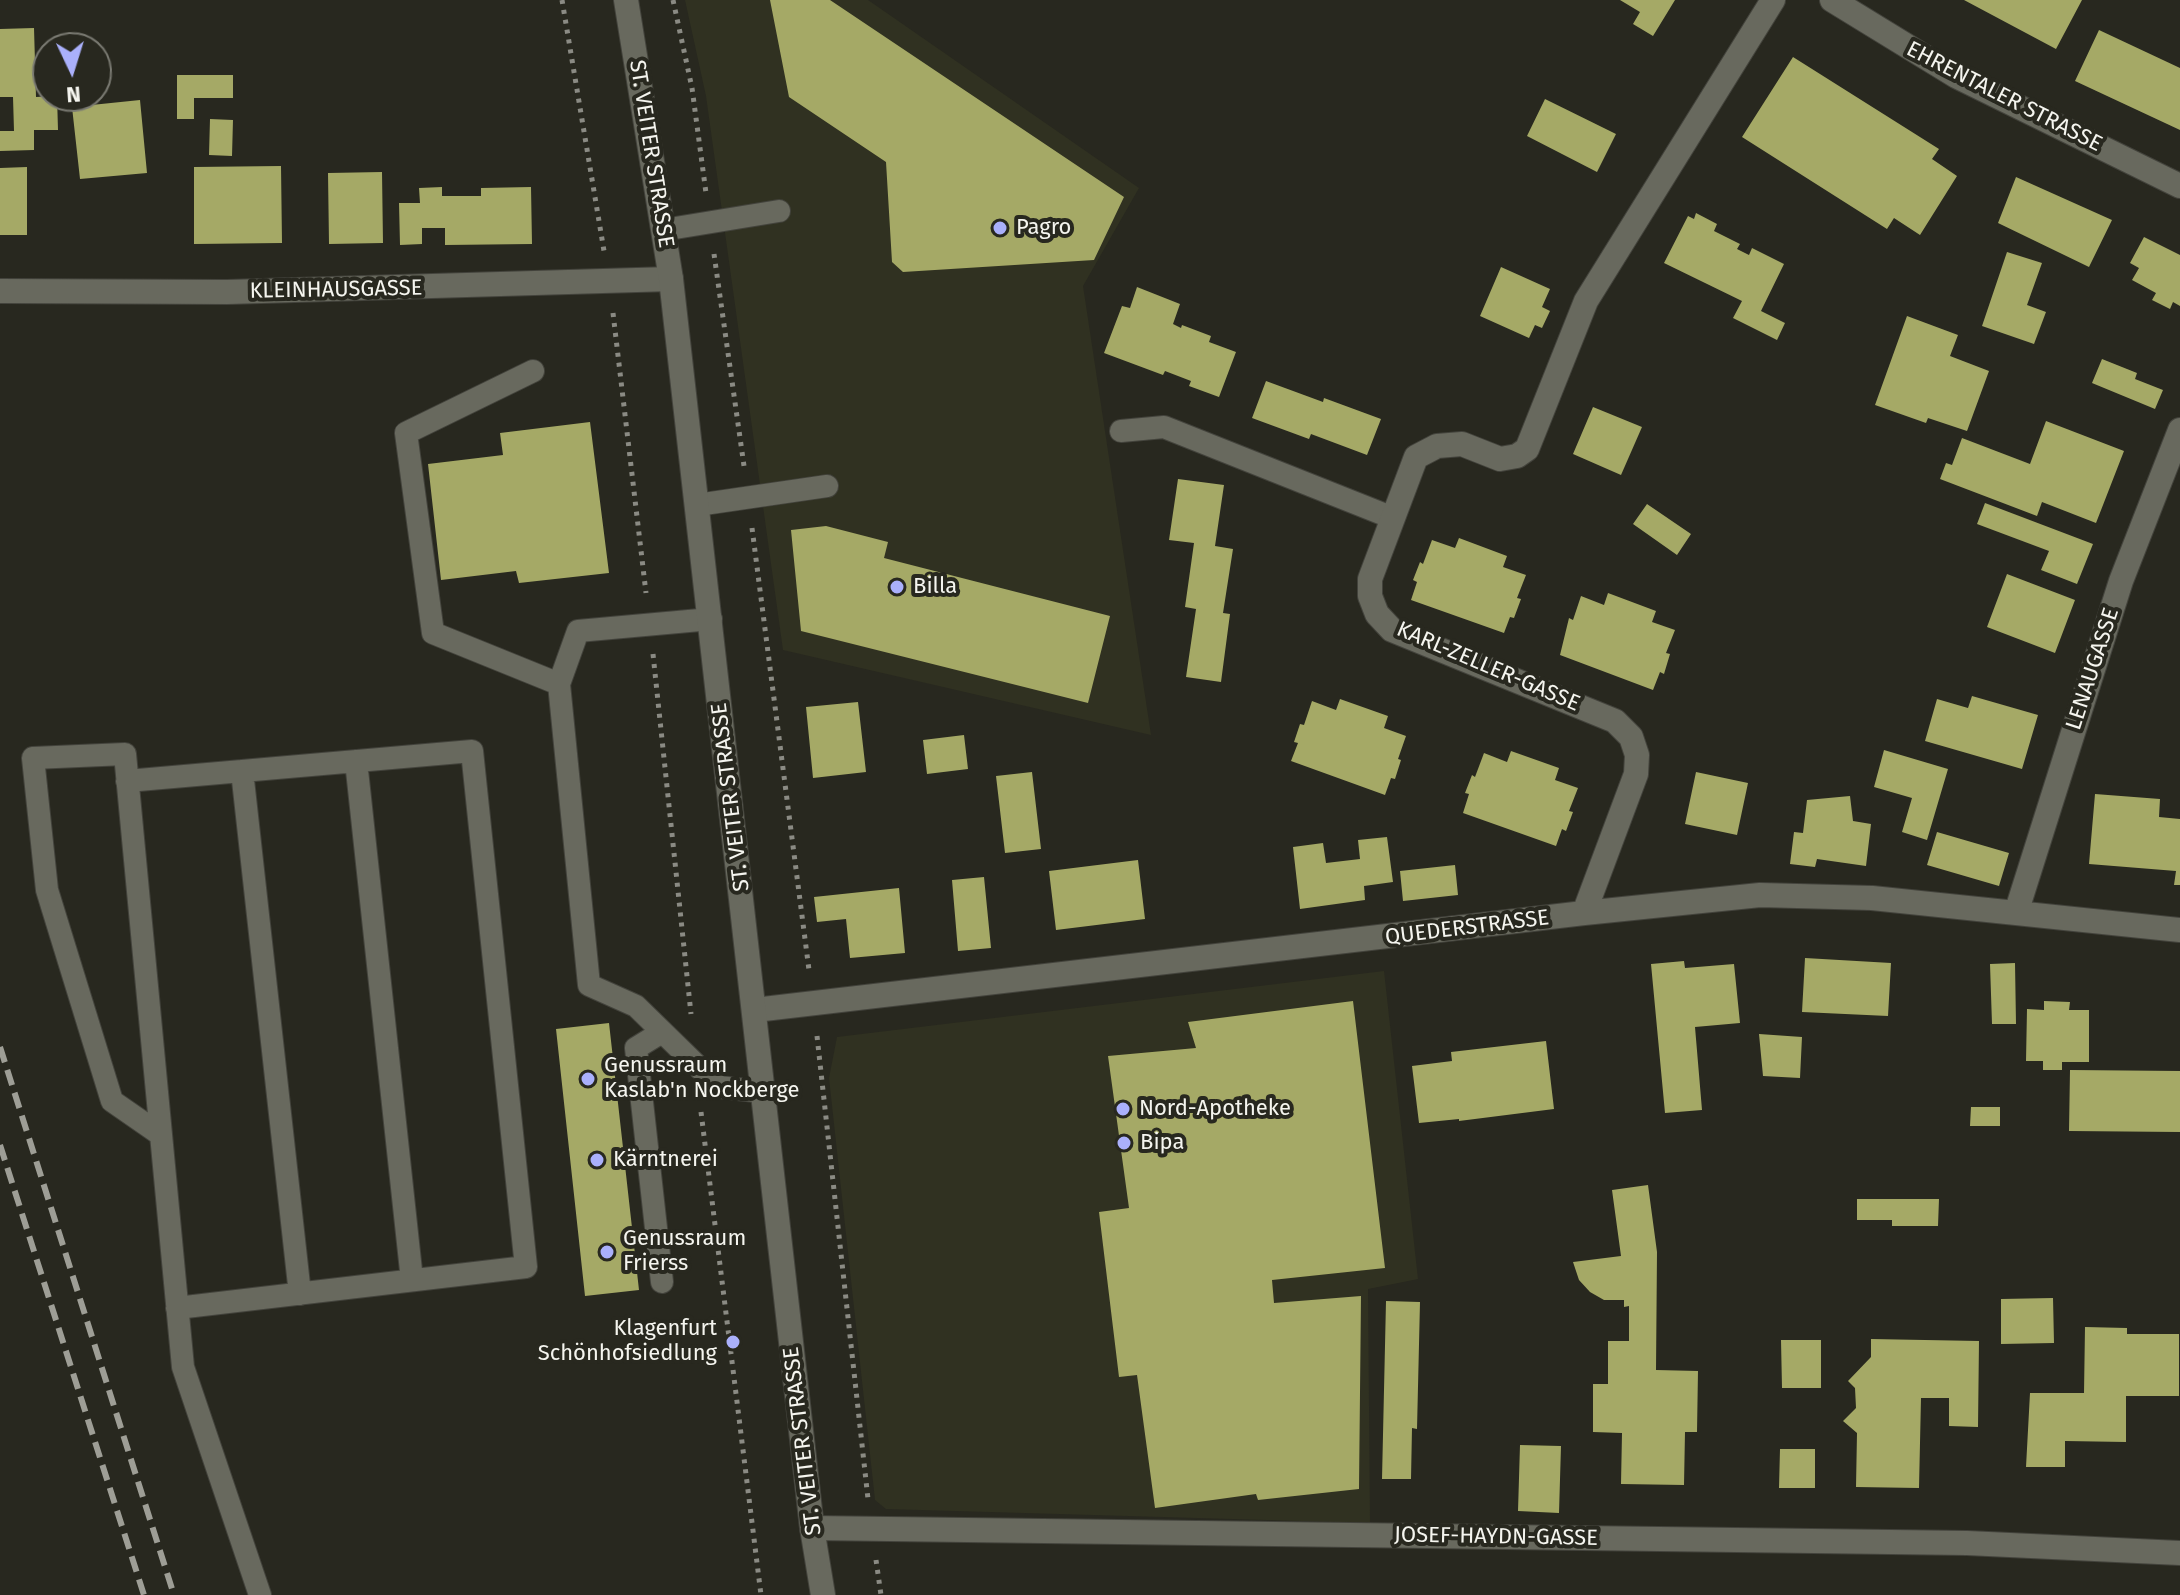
<!DOCTYPE html>
<html>
<head>
<meta charset="utf-8">
<style>
	body { margin:0 }
	#map { position:relative; width:2180px; height:1595px; overflow:hidden; background:#28281f; font-family:"Fira Sans",sans-serif }
	canvas { display:block }
	.north { position:absolute; left:32px; top:32px; width:80px; height:80px; box-sizing:border-box; background:#28281f; border:2px solid #7a7a72; border-radius:50%; rotate:176deg; font-size:22px; font-weight:700; line-height:32px; text-align:center; color:#f5f5ef }
	.north::after { content:''; display:block; margin:auto; width:28px; height:36px; background:#aab0fb; clip-path:polygon(50% 0,100% 100%,50% 72%,0 100%) }
</style>
</head>
<body>
<div id="map">
<canvas width="2180" height="1595"></canvas>
<div class="north">N</div>
</div>
<script>
const g = document.querySelector('canvas').getContext('2d');
g.lineJoin = 'round';
function fillPath(path, color) { g.fillStyle = color; g.fill(path, 'evenodd'); }
const shape = rows => new Path2D(rows.map(r => 'M' + r).join(''));
function trace(path, color, width, dash) { g.strokeStyle = color; g.lineWidth = width; g.lineCap = dash ? 'butt' : 'round'; g.setLineDash(dash || []); g.stroke(path); }
function label(font, color, halo, rows, align = 'center') {
  g.font = font + ' "Fira Sans",sans-serif'; g.lineWidth = 8; g.setLineDash([]); g.textBaseline = 'middle'; g.strokeStyle = halo; g.fillStyle = color; for (const [text, x, y, turn = 0] of rows) {
    g.save(); g.translate(x, y); g.rotate((+turn || 0) * Math.PI / 180); g.textAlign = isNaN(turn) ? turn : align; if (halo) g.strokeText(text, 0, 0); g.fillText(text, 0, 0); g.restore();
  }
}
fillPath(shape([
	[685,0,868,0,1139,188,1083,286,1151,735,783,650,706,96],
	[1384,971,1418,1279,1368,1289,1370,1523,886,1509,875,1500,829,1078,837,1037]
]), '#303121');
fillPath(shape([
	[770,0,830,0,1124,197,1094,260,903,272,892,262,886,162,789,97],
	[1620,0,1675,0,1653,36,1633,24,1640,12],
	[1964,0,2082,0,2056,49],
	[34,28,36,97,57,96,58,130,34,130,34,150,0,151,0,131,14,131,13,97,0,97,0,29],
	[2099,30,2180,68,2180,130,2075,81],
	[1793,57,1939,149,1932,159,1957,176,1920,235,1894,218,1887,229,1742,137],
	[177,75,233,75,233,98,194,98,194,119,177,119],
	[1545,99,1616,134,1597,172,1527,136],
	[140,100,147,173,80,179,72,107],
	[210,119,233,120,232,156,209,155],
	[281,166,282,243,194,244,194,167],
	[27,167,27,235,0,235,0,168],
	[382,172,383,243,329,244,328,173],
	[2016,177,2112,220,2089,267,1998,223],
	[442,187,442,196,481,196,481,188,531,187,532,244,445,245,445,228,422,228,422,244,400,245,399,203,420,203,419,188],
	[1696,213,1717,224,1714,231,1740,244,1737,249,1749,255,1752,248,1784,264,1761,311,1785,323,1777,340,1733,318,1742,301,1664,263,1688,216,1694,219],
	[2144,237,2180,255,2180,306,2173,302,2170,309,2152,300,2156,293,2132,280,2139,268,2130,263],
	[2007,252,2042,263,2027,305,2046,312,2034,344,1982,326],
	[1501,267,1550,289,1542,307,1550,311,1542,328,1535,325,1529,338,1480,316],
	[1137,287,1180,304,1173,324,1181,328,1182,325,1211,336,1209,342,1236,352,1219,397,1189,386,1191,381,1165,371,1163,375,1104,353,1122,306,1130,308],
	[1907,316,1958,335,1950,356,1989,371,1967,431,1928,418,1926,423,1875,405],
	[2102,359,2137,373,2135,379,2163,390,2155,409,2092,383],
	[1266,381,1323,402,1324,398,1381,419,1367,455,1311,434,1309,439,1252,418],
	[1593,407,1642,427,1621,475,1573,454],
	[2046,421,2124,451,2096,523,2042,502,2037,516,1940,479,1946,463,1952,465,1962,438,2030,464],
	[590,422,609,573,519,583,516,571,441,580,428,464,503,455,500,433],
	[1178,479,1224,485,1215,546,1233,549,1223,613,1230,614,1221,682,1186,677,1196,609,1185,607,1194,543,1169,540],
	[1985,503,2093,544,2077,584,2041,570,2049,551,1977,524],
	[1647,504,1691,534,1677,555,1633,524],
	[826,526,888,542,884,558,1110,616,1088,703,801,631,791,530],
	[1459,538,1507,556,1503,567,1526,575,1517,598,1521,599,1514,618,1510,617,1504,633,1411,600,1417,582,1413,580,1420,562,1423,564,1432,540,1455,548],
	[2007,574,2075,600,2055,653,1987,627],
	[1608,593,1656,611,1652,622,1675,630,1666,653,1670,654,1664,674,1660,672,1653,690,1560,655,1569,618,1573,620,1581,596,1604,605],
	[1972,696,2038,715,2022,769,1925,741,1937,699,1968,708],
	[1340,699,1388,716,1384,728,1406,736,1398,759,1401,760,1395,779,1391,778,1385,795,1291,761,1298,743,1294,742,1300,724,1304,725,1312,701,1336,710],
	[858,702,866,772,813,778,806,707],
	[964,735,968,769,927,774,923,740],
	[1884,750,1948,769,1927,840,1902,832,1912,798,1874,787],
	[1511,751,1559,768,1555,780,1578,788,1569,811,1573,812,1566,831,1562,829,1556,846,1463,813,1469,794,1465,793,1472,775,1475,777,1484,753,1507,762],
	[1032,772,1041,849,1005,853,996,776],
	[1696,772,1748,783,1737,835,1685,824],
	[2095,794,2160,799,2159,817,2180,819,2180,885,2174,885,2176,871,2089,864],
	[1850,796,1853,821,1871,824,1866,866,1817,859,1815,867,1790,864,1794,832,1803,833,1807,800],
	[1937,832,2009,853,1999,886,1927,865],
	[1387,837,1393,882,1364,886,1365,900,1300,909,1293,847,1323,843,1326,863,1360,859,1358,840],
	[1138,860,1145,919,1056,930,1049,871],
	[1455,865,1458,895,1403,901,1400,871],
	[984,877,991,948,958,951,952,880],
	[899,888,905,953,850,958,846,919,817,922,814,897],
	[1805,958,1891,963,1888,1016,1802,1012],
	[1684,961,1685,968,1734,964,1740,1023,1695,1027,1702,1110,1665,1113,1651,964],
	[2015,963,2016,1024,1992,1024,1990,964],
	[1353,1001,1385,1268,1272,1280,1274,1303,1361,1296,1359,1489,1258,1500,1256,1494,1155,1508,1137,1375,1119,1377,1099,1212,1129,1208,1108,1056,1196,1048,1188,1022],
	[2044,1001,2070,1002,2069,1010,2089,1010,2089,1062,2062,1062,2062,1070,2043,1070,2043,1061,2026,1061,2027,1009,2044,1010],
	[609,1023,639,1290,585,1296,556,1029],
	[1759,1034,1802,1037,1800,1078,1763,1076],
	[1546,1041,1554,1109,1459,1121,1459,1119,1419,1123,1412,1066,1452,1061,1451,1052],
	[2070,1070,2180,1071,2180,1132,2069,1131],
	[1971,1107,2000,1107,2000,1126,1970,1126],
	[1648,1185,1657,1252,1656,1370,1698,1371,1697,1432,1685,1432,1684,1485,1621,1484,1622,1433,1593,1432,1593,1384,1608,1384,1608,1341,1629,1341,1629,1306,1624,1307,1624,1300,1604,1300,1590,1292,1579,1280,1573,1262,1621,1256,1612,1190],
	[1857,1199,1939,1199,1938,1226,1892,1226,1892,1220,1857,1220],
	[2053,1298,2054,1343,2001,1344,2001,1299],
	[1386,1301,1420,1302,1417,1429,1412,1428,1411,1479,1382,1479],
	[2085,1327,2127,1328,2127,1334,2179,1334,2179,1396,2126,1396,2126,1442,2065,1441,2065,1467,2026,1467,2030,1393,2084,1393],
	[1871,1339,1979,1341,1978,1427,1949,1426,1949,1398,1921,1398,1919,1488,1856,1487,1857,1433,1843,1421,1856,1408,1855,1388,1848,1381,1871,1357],
	[1781,1340,1821,1340,1821,1388,1782,1388],
	[1520,1445,1561,1446,1559,1513,1518,1511],
	[1780,1449,1815,1449,1815,1488,1779,1488]
]), '#a5a966');
const service = shape([
	[663,230,779,211],
	[533,371,406,433,433,633,559,684,589,985,636,1006,719,1087,765,1092],
	[1121,431,1164,427,1393,518],
	[697,505,827,486],
	[559,684,578,631,711,619],
	[356,761,412,1280],
	[242,771,300,1294],
	[127,781,472,751,526,1267,177,1308],
	[161,1135,112,1101,47,890,33,758,125,754,183,1367,260,1595],
	[662,1282,636,1048,662,1032]
]);
const minor = shape([
	[1832,0,1956,76,2180,186],
	[0,291,227,292,671,279],
	[1584,913,1636,774,1637,755,1631,737,1615,721,1392,630,1377,614,1370,596,1370,579,1416,457,1437,446,1462,444,1500,459,1517,456,1527,449,1586,301,1773,0],
	[2016,913,2121,581,2180,430],
	[755,1010,1584,913,1760,895,1872,898,2180,930],
	[812,1528,1967,1543,2180,1553]
]);
const secondary = shape([
	[626,0,671,279,812,1528,823,1595]
]);
trace(service, '#43433c', 24);
trace(minor, '#43433c', 26);
trace(secondary, '#43433c', 26);
trace(shape([
	[562,0,604,251],
	[673,0,692,88,706,193],
	[714,254,744,466],
	[613,313,646,593],
	[752,528,809,970],
	[653,654,691,1014],
	[817,1036,868,1499],
	[701,1112,761,1595],
	[876,1560,881,1595]
]), '#8b8b84', 5, [4, 6]);
trace(service, '#68695e', 22);
trace(minor, '#68695e', 24);
trace(secondary, '#68695e', 24);
trace(shape([
	[0,1047,174,1595],
	[0,1145,144,1595]
]), '#9e9e96', 6, [16, 8]);
for (const [x, y, r, color] of [
	[1000,228,8,"#aab0fb"],
	[897,587,8,"#aab0fb"],
	[588,1079,8,"#aab0fb"],
	[1123,1109,8,"#aab0fb"],
	[1124,1143,8,"#aab0fb"],
	[597,1160,8,"#aab0fb"],
	[607,1252,8,"#aab0fb"],
	[733,1342,8,"#aab0fb"]
]) { const dot = new Path2D(); dot.arc(x, y, r, 0, 2 * Math.PI); g.fillStyle = color; g.fill(dot); trace(dot, '#28281f', 3); }
label('22px', '#f5f5ef', '#28281f', [
	["EHRENTALER STRASSE",2004,97,27],
	["ST. VEITER STRASSE",651,154,81],
	["KLEINHAUSGASSE",336,290,-1],
	["KARL-ZELLER-GASSE",1488,667,23],
	["LENAUGASSE",2093,669,-72],
	["ST. VEITER STRASSE",731,797,-97],
	["QUEDERSTRASSE",1467,928,-7],
	["ST. VEITER STRASSE",803,1441,-97],
	["JOSEF-HAYDN-GASSE",1496,1537,1]
]);
label('22px', '#f5f5ef', '#28281f', [
	["Pagro",1016,228],
	["Billa",913,587],
	["Genussraum",604,1066],
	["Kaslab'n Nockberge",604,1091],
	["Nord-Apotheke",1139,1109],
	["Bipa",1140,1143],
	["Kärntnerei",613,1160],
	["Genussraum",623,1239],
	["Frierss",623,1264],
	["Klagenfurt",717,1329,"right"],
	["Schönhofsiedlung",717,1354,"right"]
], 'left');
</script>
</body>
</html>
